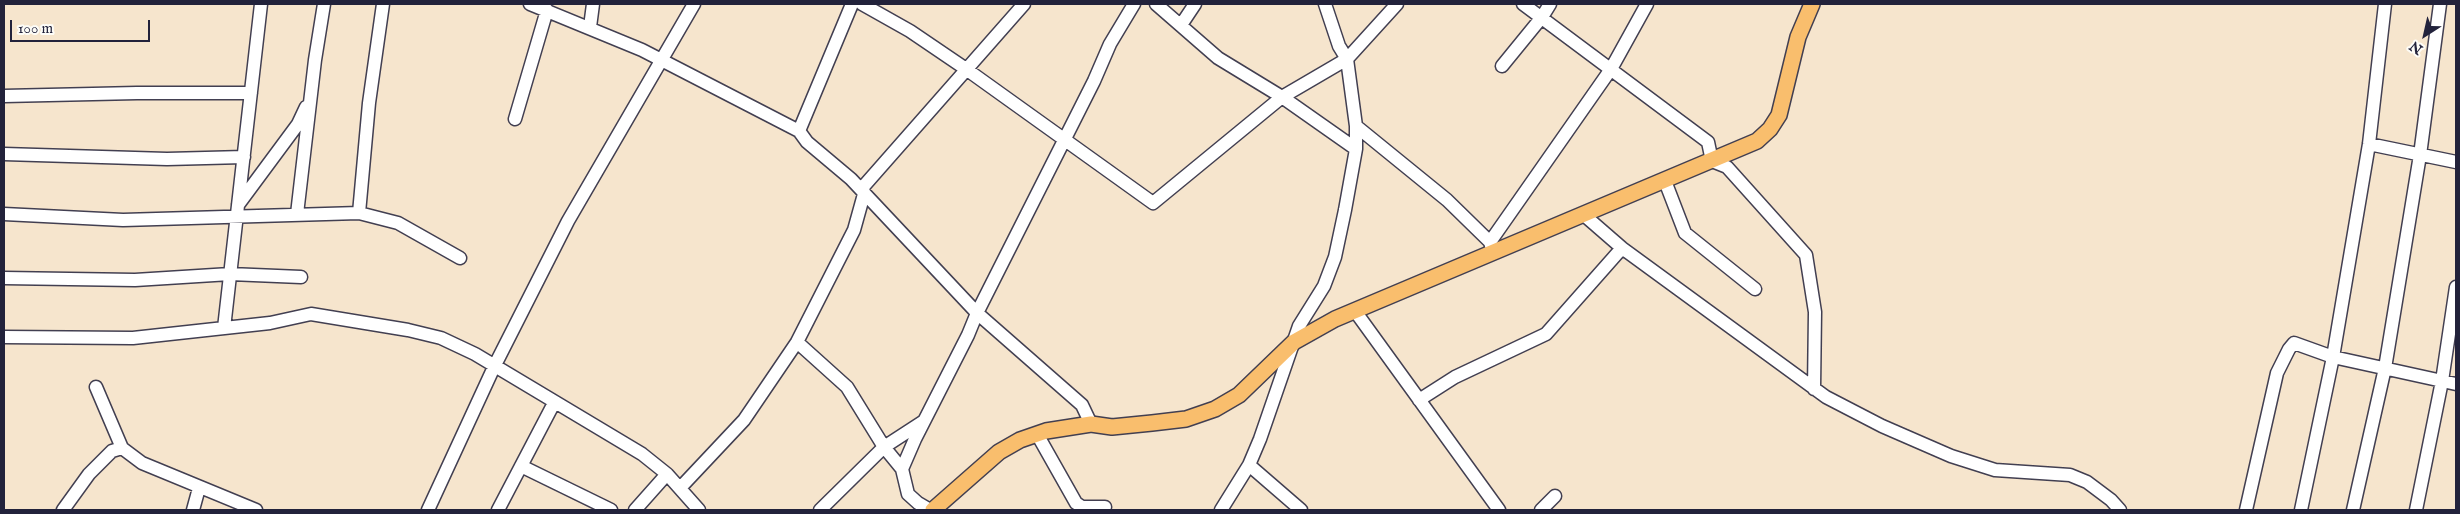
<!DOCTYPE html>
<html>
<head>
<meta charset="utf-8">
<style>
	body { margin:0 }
	#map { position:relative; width:2460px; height:514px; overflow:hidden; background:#f6e5cd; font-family:"IM FELL English",serif }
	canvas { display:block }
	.frame { position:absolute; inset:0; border:5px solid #22223b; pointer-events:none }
	.north { position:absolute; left:2400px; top:10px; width:50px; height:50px; -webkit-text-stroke:4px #fdfcf7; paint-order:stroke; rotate:215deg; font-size:14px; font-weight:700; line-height:20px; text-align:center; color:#22223b }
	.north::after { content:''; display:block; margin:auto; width:18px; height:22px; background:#22223b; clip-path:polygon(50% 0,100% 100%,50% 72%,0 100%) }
	.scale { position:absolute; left:10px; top:20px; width:140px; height:22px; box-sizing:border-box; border:2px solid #22223b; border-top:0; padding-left:6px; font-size:15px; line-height:18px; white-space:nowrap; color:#22223b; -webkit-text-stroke:4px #fdfcf7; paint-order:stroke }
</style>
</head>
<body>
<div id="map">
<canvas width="2460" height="514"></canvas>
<div class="frame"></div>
<div class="north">N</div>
<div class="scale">100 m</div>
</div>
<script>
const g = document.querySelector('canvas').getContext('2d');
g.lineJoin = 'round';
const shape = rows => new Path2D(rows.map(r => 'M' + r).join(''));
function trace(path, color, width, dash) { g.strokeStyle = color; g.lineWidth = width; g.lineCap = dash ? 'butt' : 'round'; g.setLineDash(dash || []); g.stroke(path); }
const minor = shape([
	[530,4,642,50,799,131,807,142,851,179,977,313,1082,405,1091,424],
	[862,4,910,31,966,69,1153,203,1282,97,1347,59,1397,4],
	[1156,4,1218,58,1282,97,1356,149],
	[1523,4,1708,142,1712,161,1727,167,1806,255,1815,312,1814,389],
	[1181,25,1195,4],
	[590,27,593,4],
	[1502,66,1542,17,1550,4],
	[4,96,137,93,251,93],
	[515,119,547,10],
	[1356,126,1447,200,1490,242],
	[799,131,852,4],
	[2369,144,2456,162],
	[4,154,167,159,244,157],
	[1665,181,1685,233,1755,289],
	[238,205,298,124,306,107],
	[359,213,369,103,383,4],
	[4,214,123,220,359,213,398,223,460,258],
	[297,214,315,60,324,4],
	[1584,215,1622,248,1826,397,1882,426,1951,456,1995,470,2070,475,2087,482,2111,500,2120,510],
	[1493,253,1490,242,1611,69,1647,4],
	[4,278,135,280,230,274,301,277],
	[1355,311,1499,510],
	[224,328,261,4],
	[4,337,133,338,270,323,311,314,408,330,441,338,475,354,642,454,667,474,699,510],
	[797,342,847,387,884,447,902,469],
	[96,387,122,448,142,463,256,510],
	[1419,400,1455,377,1546,334,1622,248],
	[1037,434,1076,503,1082,507,1105,507],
	[1249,465,1301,510],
	[521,466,611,510],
	[681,487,744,420,797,342,854,230,864,194,863,187,1024,4],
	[63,510,89,474,112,451,122,448],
	[193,510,199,488],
	[428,510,494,367,568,221,694,4],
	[498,510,554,403],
	[635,510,667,474],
	[820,510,884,447,924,421],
	[930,510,918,503,908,494,902,469,915,439,968,335,977,313,1094,81,1110,44,1134,4],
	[1221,510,1249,465,1260,439,1299,326,1324,286,1335,257,1345,210,1356,149,1356,126,1347,59,1339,46,1325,4],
	[1541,510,1555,496],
	[2246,510,2277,373,2289,349,2294,343,2333,357,2456,384],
	[2301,510,2333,357,2369,144,2385,4],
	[2353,510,2385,368,2420,155,2440,4],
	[2416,510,2442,381,2456,287]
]);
const major = shape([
	[933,510,999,452,1020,440,1046,431,1091,424,1112,427,1152,423,1186,419,1215,409,1239,395,1294,342,1335,319,1757,141,1770,129,1779,115,1798,37,1812,4]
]);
trace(minor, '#423f51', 15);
trace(major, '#423f51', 18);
trace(minor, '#fff', 12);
trace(major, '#f9be6d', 15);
</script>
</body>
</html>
